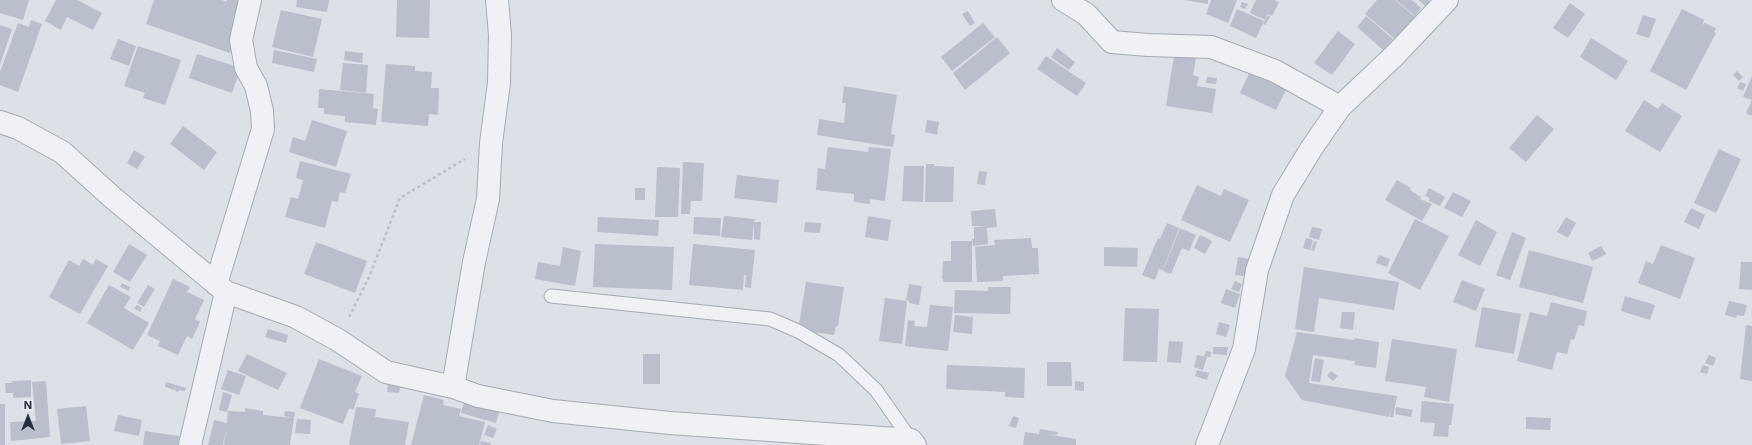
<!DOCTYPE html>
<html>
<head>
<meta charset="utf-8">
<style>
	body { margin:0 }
	#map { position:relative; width:1752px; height:445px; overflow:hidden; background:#dce0e7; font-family:Inter,sans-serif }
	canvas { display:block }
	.north { position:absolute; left:8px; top:397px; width:40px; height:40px; -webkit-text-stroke:3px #ebeff5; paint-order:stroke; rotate:0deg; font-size:11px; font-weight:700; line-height:16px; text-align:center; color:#242e3f }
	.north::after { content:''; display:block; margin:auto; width:14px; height:18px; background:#242e3f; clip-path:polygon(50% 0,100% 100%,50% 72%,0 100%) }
</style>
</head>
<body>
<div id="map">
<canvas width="1752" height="445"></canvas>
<div class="north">N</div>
</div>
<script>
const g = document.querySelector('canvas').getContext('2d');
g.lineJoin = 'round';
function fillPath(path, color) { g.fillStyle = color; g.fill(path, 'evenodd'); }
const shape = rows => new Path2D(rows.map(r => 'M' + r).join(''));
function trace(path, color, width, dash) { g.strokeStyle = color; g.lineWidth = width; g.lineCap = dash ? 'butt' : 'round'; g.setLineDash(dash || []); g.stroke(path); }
fillPath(shape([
	[0,0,29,0,23,20,0,13],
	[56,0,77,0,102,13,93,30,67,17,61,30,45,21],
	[154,0,222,0,226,2,227,0,248,0,230,53,146,24],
	[297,0,329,0,327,12,296,7],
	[397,0,430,0,429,38,396,37],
	[1185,0,1208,0,1208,4],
	[1211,0,1237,0,1228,23,1206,14],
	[1256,0,1274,0,1279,2,1272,16,1267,14,1265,20,1250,13],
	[1377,0,1395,0,1415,17,1395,39,1365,14],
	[1396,0,1412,0,1421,8,1415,16],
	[1418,0,1428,0,1432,3,1428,8],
	[1242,2,1248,4,1245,9,1240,7],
	[1570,3,1585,14,1568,38,1553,28],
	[1237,9,1264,21,1256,38,1230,26],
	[1682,9,1704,20,1702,26,1704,23,1716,28,1714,32,1705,27,1716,33,1686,90,1650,71],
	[281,10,322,19,313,57,272,47],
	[968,11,975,23,970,26,962,14],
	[1268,15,1270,17,1265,25,1263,24],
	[1643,15,1656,19,1649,38,1636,34],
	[1366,16,1393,39,1383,50,1357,27],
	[31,20,42,24,18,92,0,85,0,72,18,23,29,27],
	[983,23,995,37,952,71,941,57],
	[0,25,12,29,0,65],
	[1338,31,1355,44,1332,75,1314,63],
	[997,37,1010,53,965,90,953,73],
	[1591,38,1628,61,1616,80,1580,57],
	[118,39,136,46,129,66,110,59],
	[138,46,181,60,165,105,143,98,145,93,124,86],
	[1057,48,1075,62,1069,70,1051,57],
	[1175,49,1197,53,1193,75,1199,77,1197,86,1216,89,1212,113,1166,106],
	[274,50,317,59,314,72,272,63],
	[345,51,363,53,362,63,344,60],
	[197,54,241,68,232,93,189,78],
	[1046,56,1086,83,1077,96,1037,69],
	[343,63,368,65,366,93,340,90],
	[386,64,415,66,415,71,432,72,431,88,439,88,438,115,429,114,428,126,381,122],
	[1250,71,1287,88,1276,110,1240,93],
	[1737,71,1743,77,1739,81,1733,75],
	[1752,76,1752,116,1746,113,1752,100,1743,97],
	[1207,77,1217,78,1216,84,1206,83],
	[1740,82,1746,84,1743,91,1737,88],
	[844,86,897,95,891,134,895,135,893,147,817,135,819,119,844,123,846,103,842,103],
	[319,89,374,94,373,108,378,109,376,125,345,122,345,116,324,114,324,108,318,108],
	[1644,100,1658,109,1662,103,1682,116,1660,152,1625,131],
	[1537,115,1554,129,1526,162,1509,148],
	[312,120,347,131,336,167,289,152,293,137,305,141],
	[927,120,939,122,937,135,925,132],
	[183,126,217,152,204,170,170,144],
	[828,147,868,152,869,147,891,149,885,201,870,199,870,204,854,202,854,194,816,190,818,168,825,169],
	[1719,149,1741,159,1716,213,1694,203],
	[134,150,145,157,137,169,127,163],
	[300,161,351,174,345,193,340,192,338,202,332,201,325,228,285,217,291,197,298,199,303,180,296,178],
	[683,162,704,163,702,201,691,201,690,214,681,214],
	[926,164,934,164,934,166,954,167,953,202,925,202],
	[904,166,924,166,923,202,902,201],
	[657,167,680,168,678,217,655,217],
	[979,171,987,172,985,185,977,184],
	[737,175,779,180,777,203,734,198],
	[1397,180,1411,188,1410,190,1421,197,1420,199,1432,204,1422,221,1385,200],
	[1197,185,1221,196,1224,189,1249,200,1230,242,1181,220],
	[635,188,645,188,645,200,635,200],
	[1429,188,1445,197,1440,206,1429,201,1430,198,1425,196],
	[1453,192,1471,201,1462,217,1444,208],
	[1691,208,1705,215,1699,229,1684,222],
	[995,209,997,227,987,228,988,244,973,246,972,239,974,239,974,227,987,226,972,226,971,211],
	[724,216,755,219,754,222,761,222,760,240,754,239,754,223,752,240,721,237],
	[868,216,891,220,888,241,865,237],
	[598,217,659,220,658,236,597,232],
	[694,217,721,218,720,236,693,234],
	[1566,217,1576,223,1568,238,1557,232],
	[1415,219,1449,236,1420,290,1388,273],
	[1476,220,1497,232,1480,266,1458,255],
	[805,222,821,223,820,233,804,232],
	[1167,223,1179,228,1163,270,1159,269,1155,280,1142,275,1158,238,1160,239],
	[1312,227,1322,229,1319,240,1309,237],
	[1180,228,1196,235,1189,251,1182,248,1171,274,1163,271],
	[1512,232,1526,238,1510,280,1496,275],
	[1200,235,1212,241,1205,254,1194,248],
	[1031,238,1032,248,1038,248,1039,274,1003,276,1003,281,977,282,975,247,995,245,994,240],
	[1306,238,1313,240,1310,250,1303,248],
	[951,241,972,241,972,282,943,282,943,279,942,279,943,261,951,261],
	[1314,241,1317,242,1314,251,1311,250],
	[316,242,367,261,355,293,304,274],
	[129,244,147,255,130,282,113,272],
	[595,244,674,247,672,290,593,287],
	[693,244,755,250,751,288,745,287,746,275,744,275,743,290,689,285],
	[1661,245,1695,258,1680,299,1638,283,1646,261,1653,264],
	[1601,246,1606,254,1592,261,1588,253],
	[563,247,581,251,575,286,535,279,538,262,560,266],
	[1104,247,1138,248,1137,267,1104,266],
	[1529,250,1593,267,1583,303,1519,287],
	[1379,255,1390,259,1387,267,1376,263],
	[1238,257,1254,260,1250,277,1235,275],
	[83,259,93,265,96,259,108,266,80,314,49,297,69,260,79,266],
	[1741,262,1752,262,1752,290,1739,289],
	[1304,267,1399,282,1394,310,1319,298,1314,332,1295,329],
	[173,279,190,287,187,292,204,300,195,319,200,322,192,339,187,336,178,355,158,346,160,341,147,335],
	[1462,280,1485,289,1476,311,1453,302],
	[1235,281,1242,284,1239,292,1231,289],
	[806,282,844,287,838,326,836,326,834,335,798,330],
	[122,283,130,287,129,291,120,287],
	[909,284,922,286,919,305,909,303,909,301,906,300],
	[109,285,131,297,124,308,149,323,133,350,87,323],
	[148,285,155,289,144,307,137,303],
	[988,287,1011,287,1010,314,954,313,955,290,988,291],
	[1226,289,1240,294,1235,308,1221,303],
	[1625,296,1655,305,1650,320,1621,311],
	[885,298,907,301,902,344,879,341],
	[1729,301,1747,305,1744,316,1737,315,1736,318,1725,315],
	[1551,302,1587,311,1584,326,1579,325,1574,340,1571,339,1567,354,1557,352,1552,370,1517,361,1530,312,1547,316],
	[137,305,142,308,140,312,134,308],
	[930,305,953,307,948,351,905,346,908,320,915,321,914,326,927,327],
	[1482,307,1521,314,1514,354,1475,347],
	[1125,308,1159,309,1157,362,1123,361],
	[1342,312,1355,312,1353,330,1340,328],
	[955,315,973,317,972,334,953,332],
	[1219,322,1230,325,1226,337,1216,334],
	[1746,325,1752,326,1752,381,1740,379],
	[268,329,288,335,286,343,265,337],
	[1297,332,1354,340,1354,338,1379,342,1376,368,1354,365,1355,361,1313,355,1309,383,1397,396,1393,417,1390,417,1391,408,1389,417,1302,400,1285,376],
	[1392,339,1457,349,1449,402,1424,397,1426,387,1385,381],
	[1169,341,1183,342,1181,363,1167,362],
	[1213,347,1228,347,1227,355,1213,354],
	[1206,351,1212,352,1210,357,1204,356],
	[247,354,287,373,278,390,238,371],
	[643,354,660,354,660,384,643,384],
	[1197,355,1207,357,1203,370,1194,367],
	[1709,355,1716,358,1713,366,1705,363],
	[1315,358,1324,360,1320,382,1311,381],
	[319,359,362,376,355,392,359,394,353,410,349,408,343,424,300,408],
	[1047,362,1071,362,1072,386,1047,386],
	[947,365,1025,368,1024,398,1005,397,1005,392,946,389],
	[1703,365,1709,367,1707,374,1700,372],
	[228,370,246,376,239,395,221,389],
	[1197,370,1209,373,1207,380,1195,376],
	[1331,371,1338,376,1333,381,1327,376],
	[31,380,31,397,13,398,13,393,6,393,5,383,12,383,12,381],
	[46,381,50,437,11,441,10,422,36,421,32,382],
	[1075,381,1084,382,1084,391,1075,390],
	[166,382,176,385,174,390,165,387],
	[388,382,401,383,399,393,387,392],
	[176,385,186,388,185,391,179,390,178,392,175,391],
	[223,392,232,395,227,412,219,410],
	[424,395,444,400,443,405,461,409,459,416,485,422,479,445,411,445],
	[466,395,501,405,496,423,461,413],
	[1422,401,1454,404,1451,425,1449,425,1448,437,1433,436,1435,423,1420,422],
	[0,404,5,404,5,445,0,445],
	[86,406,90,441,61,444,57,409],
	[356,407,376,409,375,417,409,422,405,445,349,445],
	[1396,407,1413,410,1411,417,1395,414],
	[245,408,263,411,263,415,294,418,290,445,224,445,226,429,223,445,208,445,214,420,227,423,228,411,245,412],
	[285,411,295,412,294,418,284,416],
	[118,415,142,420,139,436,114,431],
	[1013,416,1019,418,1016,428,1009,426],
	[1526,417,1551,418,1550,430,1526,429],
	[297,419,311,420,310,434,295,433],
	[488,425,497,429,493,438,484,435],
	[1040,429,1058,432,1057,435,1045,434,1076,439,1076,445,1023,445,1025,432,1039,434],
	[145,431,179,436,178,445,143,445],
	[481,441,491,443,490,445,480,445]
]), '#b9bfcb');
const service = shape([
	[551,296,770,319,798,331,839,355,876,390,911,440]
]);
const minor = shape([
	[1063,0,1086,14,1112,42,1148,45,1211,47,1275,71,1340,107],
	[0,122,18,128,62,152,113,198,226,292,296,317,338,340,386,372,453,387,478,396,553,411,670,423,911,440,915,445],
	[216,284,263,129,262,111,256,86,246,68,241,40,250,0],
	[453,387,474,262,488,199,491,143,499,83,500,35,497,0],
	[190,445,226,292],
	[1207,445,1244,349,1257,270,1283,195,1311,149,1340,107,1395,55,1447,0]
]);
trace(service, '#a5abb5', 15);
trace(minor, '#a5abb5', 24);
trace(shape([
	[349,317,369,277,400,198,465,159]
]), '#babec6', 2.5, [3, 3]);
trace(service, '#eff1f5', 13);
trace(minor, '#eff1f5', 22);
</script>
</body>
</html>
